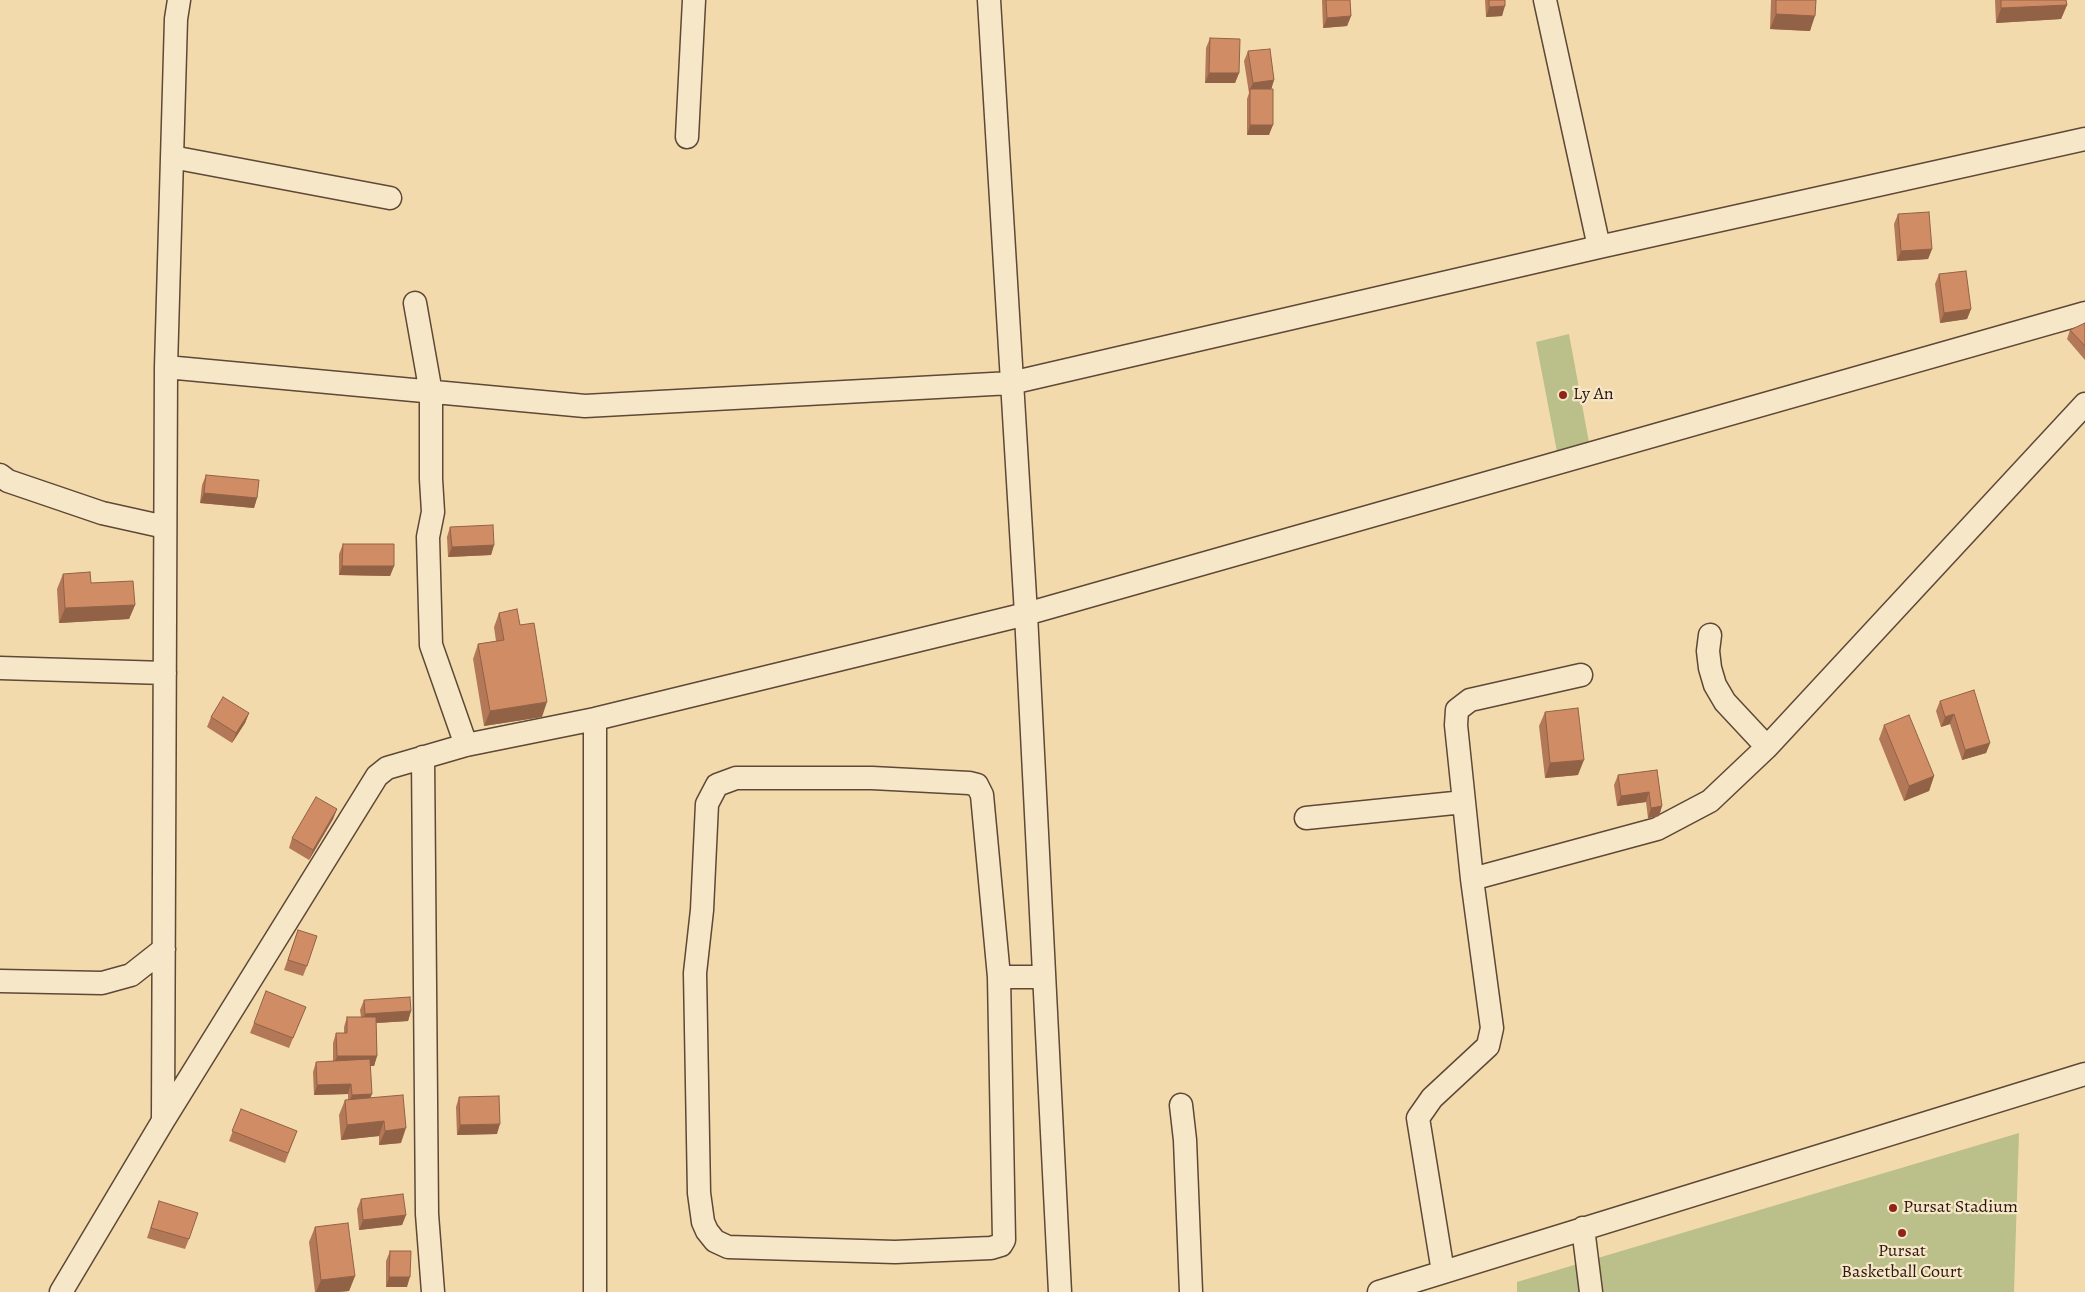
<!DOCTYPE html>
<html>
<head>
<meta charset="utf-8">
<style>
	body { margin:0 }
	canvas { display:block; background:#f2daac }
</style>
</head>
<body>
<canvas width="2085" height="1292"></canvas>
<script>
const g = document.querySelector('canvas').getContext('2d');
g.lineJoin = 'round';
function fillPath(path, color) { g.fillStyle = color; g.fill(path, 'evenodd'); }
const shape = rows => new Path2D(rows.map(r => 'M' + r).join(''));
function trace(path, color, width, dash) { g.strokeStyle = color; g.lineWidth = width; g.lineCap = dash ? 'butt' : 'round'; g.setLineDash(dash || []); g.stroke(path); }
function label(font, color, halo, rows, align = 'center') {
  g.font = font + ' Alegreya,serif'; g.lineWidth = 4.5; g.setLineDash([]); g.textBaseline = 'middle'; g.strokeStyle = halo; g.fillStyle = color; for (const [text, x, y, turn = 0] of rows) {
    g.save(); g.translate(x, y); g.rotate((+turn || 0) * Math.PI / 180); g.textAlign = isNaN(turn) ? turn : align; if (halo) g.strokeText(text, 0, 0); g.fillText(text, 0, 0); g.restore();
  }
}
fillPath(shape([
	[1569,334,1590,448,1558,457,1536,342],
	[2019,1133,2014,1292,1517,1292,1517,1282]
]), '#bbbf89');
const minor = shape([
	[989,0,1026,614,1060,1292],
	[1545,0,1599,247],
	[687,137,694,0],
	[172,157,390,198],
	[415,303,431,393,431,479,433,512,428,537,431,645,466,745],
	[166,367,585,406,1011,383,1599,247,2085,139],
	[0,475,8,481,102,513,165,527],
	[1710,635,1708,651,1710,668,1715,685,1725,702,1767,747],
	[0,668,165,673],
	[595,719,595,1292],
	[423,757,427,1214,433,1292],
	[736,778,872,778,969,783,977,785,982,795,999,977,1004,1240,1001,1245,991,1248,895,1252,728,1247,715,1241,707,1231,703,1222,699,1193,695,973,702,910,707,804,717,785,736,778],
	[1306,818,1464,802],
	[1472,879,1657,829,1710,801,1767,747,2085,404],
	[999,977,1043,977],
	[0,981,102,983,131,975,164,949],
	[1181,1105,1185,1140,1191,1292],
	[163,1120,166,367,176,19,179,0],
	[1583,1228,1591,1292],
	[1443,1272,1418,1118,1432,1098,1488,1046,1492,1028,1472,879,1456,725,1457,710,1470,700,1581,675],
	[61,1292,163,1121,377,776,387,768,466,745,595,719,1026,614,2085,313],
	[1379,1292,2085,1074]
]);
trace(minor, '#5e4836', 25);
trace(minor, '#f7e7c9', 22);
fillPath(shape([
	[1322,0,1350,0,1351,16,1347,26,1323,28],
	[1485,0,1505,0,1502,16,1486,17],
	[1771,0,1816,0,1810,31,1770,29],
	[1995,0,2066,0,2067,5,2061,19,1996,23],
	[1210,38,1239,73,1235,83,1205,83,1206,48],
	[1248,51,1274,80,1271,89,1269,135,1247,135,1247,99,1249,93,1244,61],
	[1898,214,1932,249,1928,259,1897,261,1894,224],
	[1939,274,1971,309,1967,319,1940,323,1935,284],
	[2085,323,2085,360,2067,339,2070,330],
	[206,475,257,498,254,508,200,503,202,485],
	[450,527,494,545,491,555,448,557,447,537],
	[343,544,394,566,390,576,339,575,339,554],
	[63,574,91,583,135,605,129,619,59,623,57,589],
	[499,613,520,625,542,717,484,726,473,659,478,644,496,641,494,627],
	[1940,701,1990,743,1986,753,1962,760,1950,724,1941,727,1936,711],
	[1545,712,1578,775,1545,778,1539,726],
	[249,713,245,723,232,743,207,727,211,717],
	[1884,725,1934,776,1929,791,1904,801,1879,739],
	[1657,770,1662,806,1659,816,1648,818,1646,802,1617,806,1614,785,1618,775],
	[337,809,333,819,309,860,289,848,292,838],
	[298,930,307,966,303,976,284,970],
	[364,1000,411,1011,408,1021,376,1023,377,1056,374,1066,370,1066,370,1098,401,1143,379,1145,379,1136,341,1140,339,1115,345,1100,348,1100,348,1094,314,1095,313,1072,316,1062,333,1061,333,1043,336,1033,344,1033,344,1027,347,1017,361,1017,360,1010],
	[306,1007,289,1048,250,1033,254,1023],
	[459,1097,497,1134,457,1135,456,1107],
	[241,1109,297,1131,285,1163,229,1141],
	[361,1199,406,1215,402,1225,359,1230,357,1209],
	[159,1201,189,1239,185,1249,147,1238],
	[315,1227,355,1276,349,1291,338,1292,315,1292,309,1242],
	[390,1251,407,1287,386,1287,386,1261]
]), '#b37857');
fillPath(shape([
	[2067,5,2061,19,1996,23,2001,8],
	[1505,6,1502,16,1486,17,1489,7],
	[1776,14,1815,16,1810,31,1770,29],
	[1351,16,1347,26,1323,28,1327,18],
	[1209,73,1239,73,1235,83,1205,83],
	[1274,80,1271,90,1250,89,1253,83],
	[1250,125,1273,125,1269,135,1247,135],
	[1932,249,1928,259,1897,261,1901,251],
	[1971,309,1967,319,1940,323,1944,313],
	[204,493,257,498,254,508,200,503],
	[494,545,491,555,448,557,452,547],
	[342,566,394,566,390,576,339,575],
	[135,605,129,619,59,623,65,608],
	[547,702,542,717,484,726,490,711],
	[249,713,245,723,232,743,236,733],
	[1954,714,1950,724,1941,727,1945,717],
	[1990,743,1986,753,1962,760,1965,750],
	[1584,760,1578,775,1545,778,1550,763],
	[1934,776,1929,791,1904,801,1909,786],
	[1649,792,1646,802,1617,806,1621,796],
	[1662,806,1659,816,1648,818,1651,808],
	[337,809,333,819,309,860,313,850],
	[411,1011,408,1021,361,1024,365,1014],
	[337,1056,377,1056,374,1066,333,1066],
	[351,1084,348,1094,314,1095,317,1085],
	[372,1094,368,1104,348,1105,352,1095],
	[384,1121,379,1136,341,1140,347,1125],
	[500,1124,497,1134,457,1135,460,1125],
	[406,1128,401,1143,379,1145,385,1131],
	[406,1215,402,1225,359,1230,363,1220],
	[355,1276,349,1291,338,1292,316,1292,321,1280],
	[389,1277,410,1277,407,1287,386,1287]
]), '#926247');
const building = shape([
	[1326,0,1350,0,1351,16,1327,18,1326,0],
	[1489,0,1505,0,1505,6,1489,7,1489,0],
	[1776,0,1816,0,1815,16,1776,14,1776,0],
	[2001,0,2066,0,2067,5,2001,8,2001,0],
	[1210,38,1240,39,1239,73,1209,73,1210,38],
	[1270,49,1274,80,1253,83,1248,51,1270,49],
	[1250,89,1273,89,1273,125,1250,125,1250,89],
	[1929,212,1932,249,1901,251,1898,214,1929,212],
	[1966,271,1971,309,1944,313,1939,274,1966,271],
	[2085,323,2085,346,2070,330,2085,323],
	[206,475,259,480,257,498,204,493,206,475],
	[493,525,494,545,452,547,450,527,493,525],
	[343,544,394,544,394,566,342,566,343,544],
	[90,572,91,583,133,581,135,605,65,608,63,574,90,572],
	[517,609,520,625,534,623,547,702,490,711,478,644,504,640,499,613,517,609],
	[1974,690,1990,743,1965,750,1954,714,1945,717,1940,701,1974,690],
	[223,697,249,713,236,733,211,717,223,697],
	[1578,708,1584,760,1550,763,1545,712,1578,708],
	[1909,715,1934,776,1909,786,1884,725,1909,715],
	[1657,770,1662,806,1651,808,1649,792,1621,796,1618,775,1657,770],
	[316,797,337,809,313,850,292,838,316,797],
	[298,930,317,936,307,966,288,960,298,930],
	[266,991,306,1007,293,1038,254,1023,266,991],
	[410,997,411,1011,365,1014,364,1000,410,997],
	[347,1017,376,1017,377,1056,337,1056,336,1033,347,1033,347,1017],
	[370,1059,372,1094,352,1095,351,1084,317,1085,316,1062,370,1059],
	[403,1095,406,1128,385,1131,384,1121,347,1125,345,1100,403,1095],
	[499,1096,500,1124,460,1125,459,1097,499,1096],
	[241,1109,297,1131,288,1153,232,1131,241,1109],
	[403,1194,406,1215,363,1220,361,1199,403,1194],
	[159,1201,198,1213,189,1239,151,1228,159,1201],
	[348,1223,355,1276,321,1280,315,1227,348,1223],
	[390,1251,411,1251,410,1277,389,1277,390,1251]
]);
fillPath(building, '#d08c65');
trace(building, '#926247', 1);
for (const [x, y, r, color] of [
	[1563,395,5,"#8f2418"],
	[1893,1208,5,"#8f2418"],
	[1902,1233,5,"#8f2418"]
]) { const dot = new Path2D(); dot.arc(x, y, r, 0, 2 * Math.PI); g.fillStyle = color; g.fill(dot); trace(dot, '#f7e7c9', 2); }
label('18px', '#2c180f', '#f7e7c9', [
	["Ly An",1573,395],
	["Pursat Stadium",1903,1208],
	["Pursat",1902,1252,"center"],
	["Basketball Court",1902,1273,"center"]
], 'left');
</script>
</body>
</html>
